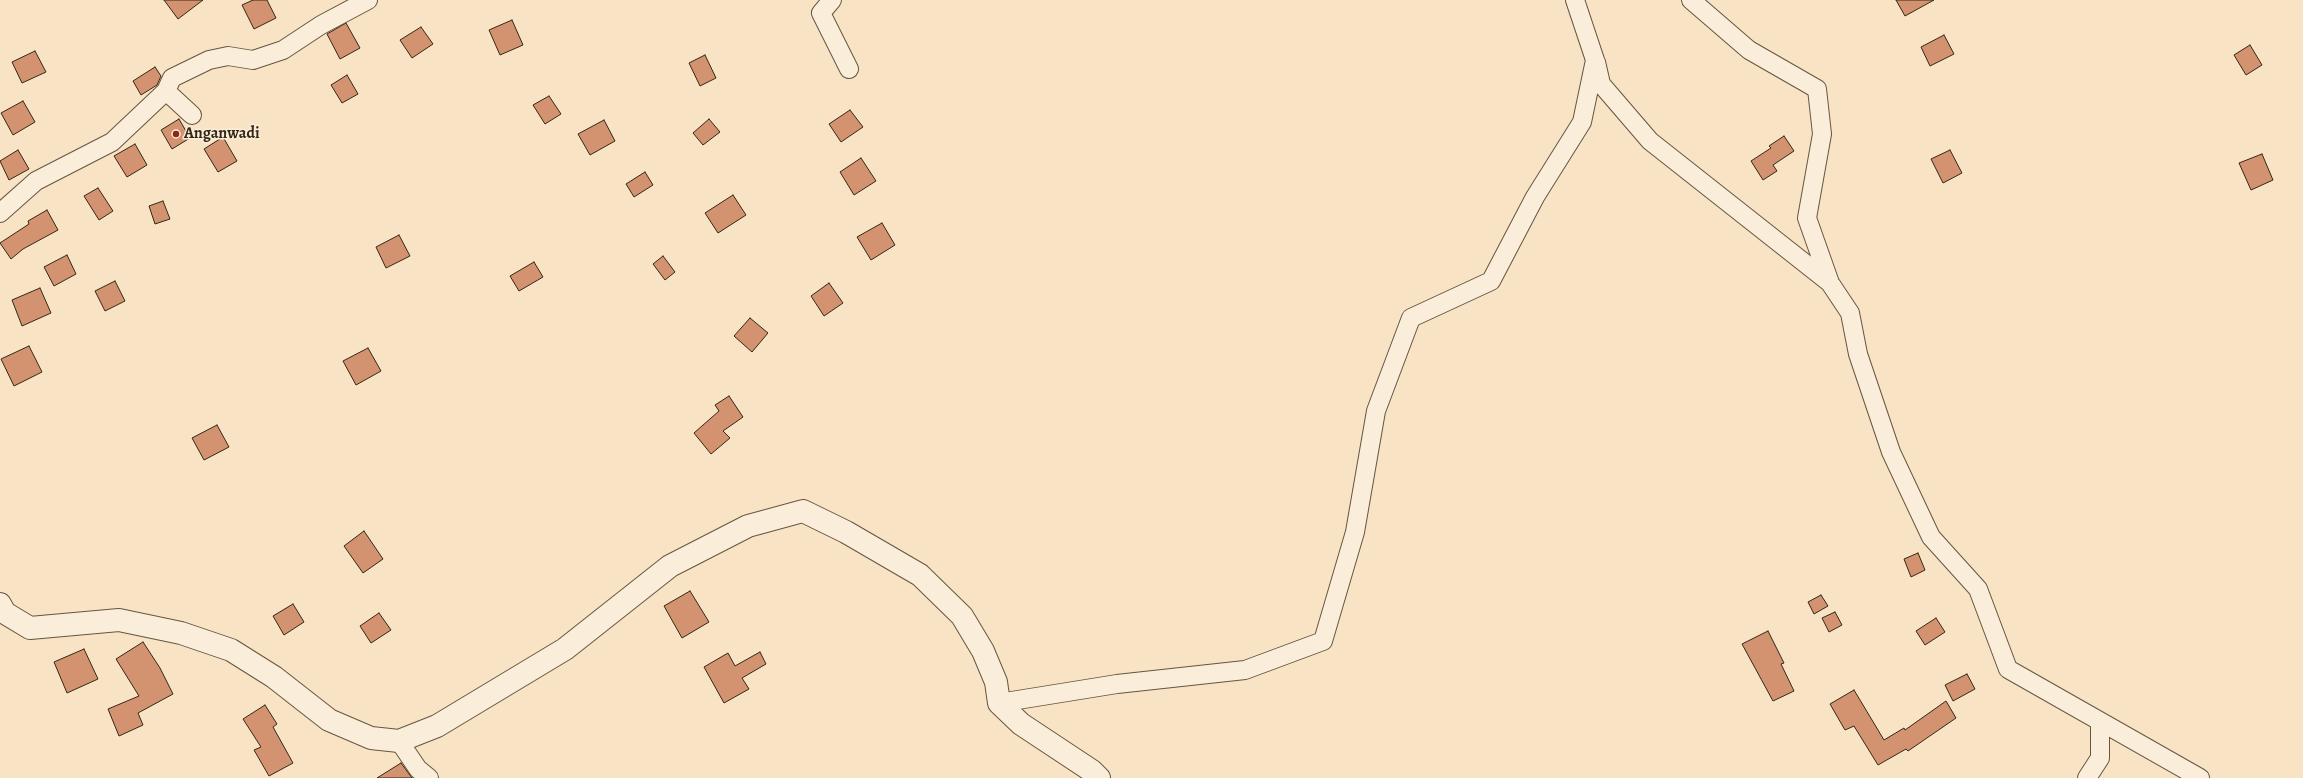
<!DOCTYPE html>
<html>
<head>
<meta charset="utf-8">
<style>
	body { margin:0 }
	canvas { display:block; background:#f8e3c4 }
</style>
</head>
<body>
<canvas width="2303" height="778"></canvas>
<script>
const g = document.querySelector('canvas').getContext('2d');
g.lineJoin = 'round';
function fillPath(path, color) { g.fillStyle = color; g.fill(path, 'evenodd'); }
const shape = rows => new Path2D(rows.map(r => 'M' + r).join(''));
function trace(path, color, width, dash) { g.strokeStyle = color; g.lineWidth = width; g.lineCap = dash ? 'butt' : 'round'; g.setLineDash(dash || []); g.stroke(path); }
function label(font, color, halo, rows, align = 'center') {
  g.font = font + ' Alegreya,serif'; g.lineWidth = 3; g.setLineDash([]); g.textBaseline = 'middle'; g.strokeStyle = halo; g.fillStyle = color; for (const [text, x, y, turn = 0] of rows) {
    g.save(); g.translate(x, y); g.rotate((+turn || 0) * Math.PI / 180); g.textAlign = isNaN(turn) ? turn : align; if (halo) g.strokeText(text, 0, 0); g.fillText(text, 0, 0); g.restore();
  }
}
const building = shape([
	[164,0,203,0,178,19,164,0],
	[253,0,267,0,276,18,254,29,242,5,253,0],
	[1896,0,1934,0,1905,16,1896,0],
	[512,20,523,45,500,55,489,30,512,20],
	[346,23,360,48,340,59,327,34,346,23],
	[421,27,433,44,412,58,400,40,421,27],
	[1944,35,1954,54,1930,66,1921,47,1944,35],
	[2250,45,2262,65,2246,75,2234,55,2250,45],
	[35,51,46,72,22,83,12,62,35,51],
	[705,55,716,78,700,86,689,63,705,55],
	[155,67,161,76,157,85,141,95,133,81,155,67],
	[347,75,358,94,342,103,331,85,347,75],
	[549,96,561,114,545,124,533,105,549,96],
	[23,101,35,122,13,135,1,113,23,101],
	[850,110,863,127,841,142,829,124,850,110],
	[179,119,190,138,172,149,161,130,179,119],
	[709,119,720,132,703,145,693,133,709,119],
	[604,120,615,141,590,155,578,134,604,120],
	[1784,136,1794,151,1773,165,1777,171,1763,180,1751,161,1771,148,1769,146,1784,136],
	[223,137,237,161,218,172,204,149,223,137],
	[135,144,147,165,127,177,114,156,135,144],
	[18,150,29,169,9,180,0,161,18,150],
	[1950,150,1962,173,1943,183,1931,159,1950,150],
	[2262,154,2273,180,2251,190,2239,163,2262,154],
	[861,158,876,181,854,195,840,172,861,158],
	[645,172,653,185,634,197,626,184,645,172],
	[98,188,113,211,99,220,84,196,98,188],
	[733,195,746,215,718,233,705,213,733,195],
	[163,201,170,219,155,224,149,206,163,201],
	[47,210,58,230,23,249,11,259,0,243,29,224,28,221,47,210],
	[882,223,895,245,871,260,857,237,882,223],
	[399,235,410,256,386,268,376,247,399,235],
	[67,255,76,274,54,286,44,267,67,255],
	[663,256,675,272,665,280,653,264,663,256],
	[534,262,543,277,519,291,510,276,534,262],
	[115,281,125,301,105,311,95,291,115,281],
	[829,283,843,303,824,316,811,296,829,283],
	[40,288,51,313,22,326,12,300,40,288],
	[750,318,768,333,752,352,734,336,750,318],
	[29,346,42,372,14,386,1,359,29,346],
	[368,348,381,371,356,385,343,361,368,348],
	[729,396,743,417,723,431,730,438,711,454,694,433,719,411,715,405,729,396],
	[217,425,229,447,204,460,192,438,217,425],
	[364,531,383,559,363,573,344,546,364,531],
	[1918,553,1925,570,1911,577,1904,559,1918,553],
	[690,591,709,622,682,638,664,606,690,591],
	[1821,595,1828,606,1814,614,1808,602,1821,595],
	[293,604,304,622,284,635,273,616,293,604],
	[1835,612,1842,625,1829,632,1822,618,1835,612],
	[379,613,391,630,371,643,360,626,379,613],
	[1936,618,1945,632,1925,645,1916,631,1936,618],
	[1768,631,1784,663,1781,664,1794,691,1773,701,1742,644,1768,631],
	[143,642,160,668,173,694,138,713,143,725,119,736,108,709,139,696,116,659,143,642],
	[84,649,98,679,67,693,54,662,84,649],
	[760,652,766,664,742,678,749,689,724,703,704,667,728,653,735,666,760,652],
	[1967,674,1975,689,1953,701,1945,685,1967,674],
	[1854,690,1884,740,1904,728,1905,730,1946,701,1956,718,1908,751,1906,749,1878,765,1854,726,1845,730,1830,704,1854,690],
	[265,705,277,724,273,727,293,763,269,776,254,750,261,747,243,719,265,705],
	[401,763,412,778,377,778,401,763]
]);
fillPath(building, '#d39371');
trace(building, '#352715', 1);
const minor = shape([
	[832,0,821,13,849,69],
	[1691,0,1749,50,1817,89,1822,134,1807,218,1830,283,1850,313,1858,354,1891,452,1931,537,1978,589,2008,669,2200,778],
	[1596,62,1601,84,1650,141,1830,283],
	[166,91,192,115],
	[0,213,36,181,112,142,166,91,172,78,209,60,228,56,253,60,283,50,321,25,368,0],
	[999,703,1117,684,1245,670,1323,641,1355,532,1376,411,1411,318,1491,281,1535,197,1582,122,1595,60,1575,0],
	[399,741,418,769,429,778],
	[2087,778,2100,758,2100,722]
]);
const tertiary = shape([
	[0,604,5,613,30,628,119,620,181,633,231,650,274,677,329,720,371,738,399,741,437,726,565,649,670,566,748,526,803,511,846,532,920,575,962,616,983,651,996,682,999,703,1021,724,1092,771,1099,778]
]);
trace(minor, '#665641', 20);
trace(tertiary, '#665641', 24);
trace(minor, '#faedd9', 18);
trace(tertiary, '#faedd9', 22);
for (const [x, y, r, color] of [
	[176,134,4,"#8f2418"]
]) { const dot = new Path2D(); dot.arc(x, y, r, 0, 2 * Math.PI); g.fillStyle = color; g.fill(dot); trace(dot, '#faedd9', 1.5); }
label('bold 16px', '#352715', '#faedd9', [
	["Anganwadi",184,134]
], 'left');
</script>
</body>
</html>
